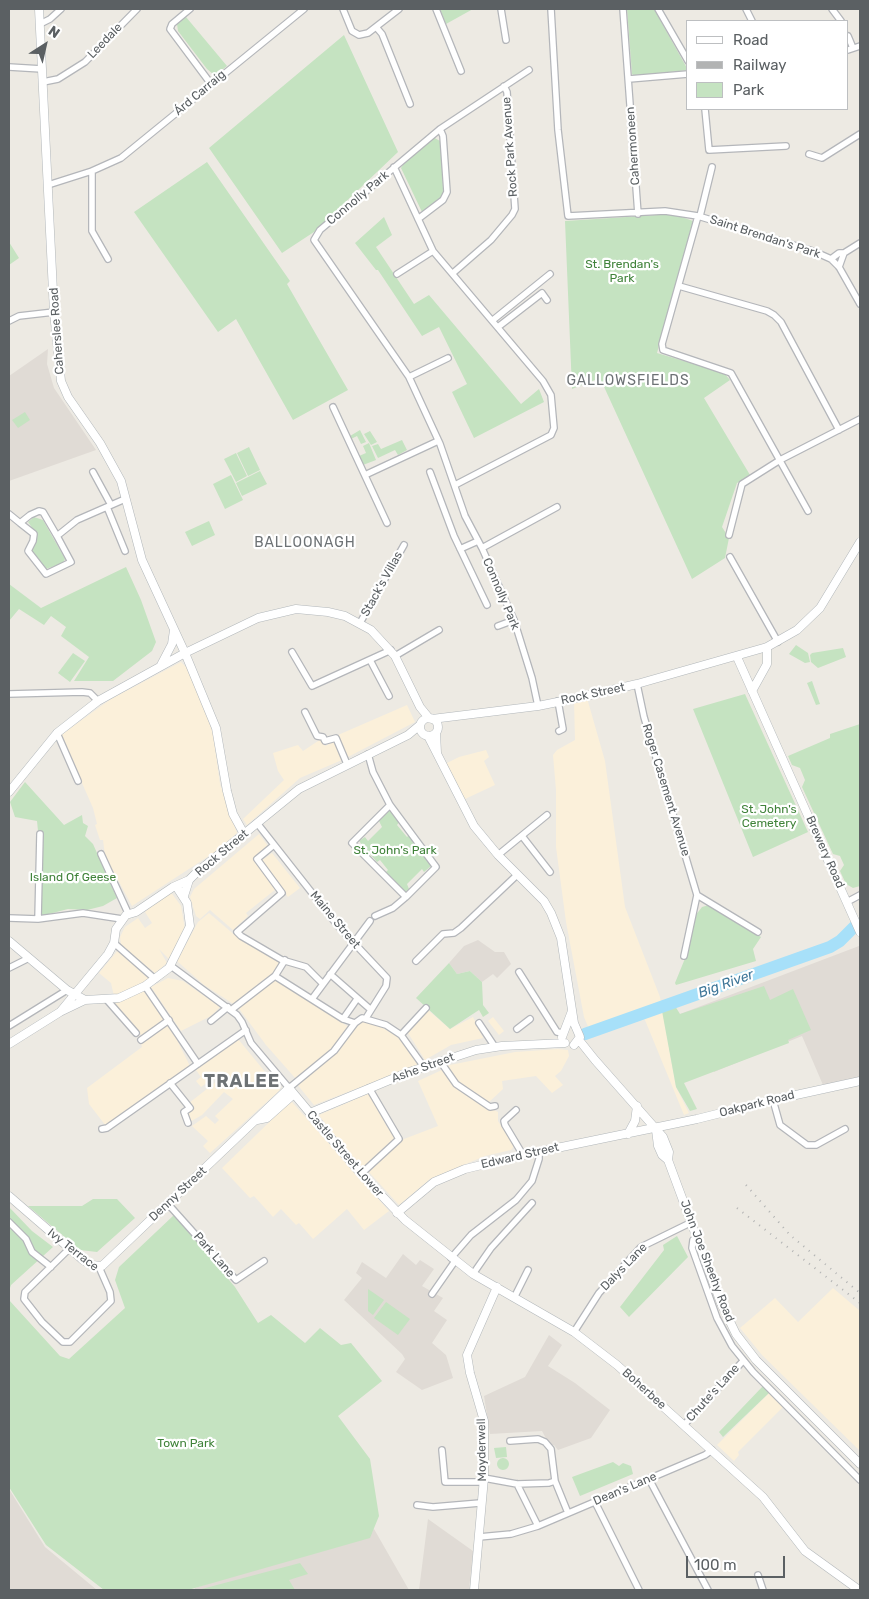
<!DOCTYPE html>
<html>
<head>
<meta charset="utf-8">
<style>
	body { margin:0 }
	#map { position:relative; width:869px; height:1599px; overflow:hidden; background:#edeae3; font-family:Rubik,sans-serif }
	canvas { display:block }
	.frame { position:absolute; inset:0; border:10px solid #5b6063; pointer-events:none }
	.legend { position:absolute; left:686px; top:20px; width:162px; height:90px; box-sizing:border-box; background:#fff; border:1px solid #bdbfc1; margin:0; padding:6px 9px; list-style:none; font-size:15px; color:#5b6063 }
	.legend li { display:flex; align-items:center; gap:10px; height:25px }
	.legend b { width:25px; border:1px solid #bdbfc1 }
	.north { position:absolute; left:20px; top:20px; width:50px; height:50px; -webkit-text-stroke:4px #fff; paint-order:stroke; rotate:35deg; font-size:14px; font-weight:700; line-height:20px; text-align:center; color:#5b6063 }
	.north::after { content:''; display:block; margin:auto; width:18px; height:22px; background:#5b6063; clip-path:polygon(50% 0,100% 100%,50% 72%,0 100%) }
	.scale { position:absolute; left:686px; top:1556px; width:99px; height:22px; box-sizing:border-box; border:2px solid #5b6063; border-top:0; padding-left:6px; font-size:15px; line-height:18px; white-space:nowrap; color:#5b6063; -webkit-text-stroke:4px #fff; paint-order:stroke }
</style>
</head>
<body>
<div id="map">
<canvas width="869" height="1599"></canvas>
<div class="frame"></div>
<ul class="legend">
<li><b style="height:6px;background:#fff"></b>Road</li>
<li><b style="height:6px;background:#b2b3b3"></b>Railway</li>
<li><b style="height:14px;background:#c5e3c1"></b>Park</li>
</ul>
<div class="north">N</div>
<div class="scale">100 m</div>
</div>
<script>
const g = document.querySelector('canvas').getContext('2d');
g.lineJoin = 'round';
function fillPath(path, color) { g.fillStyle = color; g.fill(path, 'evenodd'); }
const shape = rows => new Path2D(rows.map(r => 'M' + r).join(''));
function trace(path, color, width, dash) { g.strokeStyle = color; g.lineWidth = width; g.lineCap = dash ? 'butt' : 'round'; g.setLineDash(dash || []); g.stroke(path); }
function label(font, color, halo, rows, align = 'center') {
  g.font = font + ' Rubik,sans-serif'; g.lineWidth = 4.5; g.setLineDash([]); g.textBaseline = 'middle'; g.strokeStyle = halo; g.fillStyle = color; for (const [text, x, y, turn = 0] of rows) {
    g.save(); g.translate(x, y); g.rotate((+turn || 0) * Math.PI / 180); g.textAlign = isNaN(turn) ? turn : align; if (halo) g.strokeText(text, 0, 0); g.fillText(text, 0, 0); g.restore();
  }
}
fillPath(shape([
	[181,662,187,668,208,718,213,734,220,784,237,833,215,852,132,906,105,856,103,840,100,840,95,825,97,824,93,808,61,735,111,699],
	[587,698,605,761,625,907,660,997,676,1087,689,1113,684,1115,645,1020,640,1014,635,1011,589,1029,584,1017,566,922,556,847,556,790,553,755,557,750,575,740,574,701],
	[407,705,415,722,348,757,338,735],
	[321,739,325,746,334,742,342,760,300,778,247,825,243,819,284,780,278,771,273,753,298,745,303,751],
	[486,750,489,757,484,761,495,785,465,799,445,764,459,757],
	[259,834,268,846,253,859,276,889,246,913,248,916,233,930,210,910,200,919,196,916,190,897,194,889],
	[272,853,300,888,288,897,261,861],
	[170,891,181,906,185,930,171,961,159,949,167,963,155,973,121,945,120,937,125,927,138,918,145,928,152,923,145,912],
	[209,913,237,937,283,962,277,972,235,1005,204,985,177,961,198,922],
	[119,949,149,978,131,993,114,996,111,983,99,973],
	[168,978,183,981,220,1007,211,1016,181,1031,151,987],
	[275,978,350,1028,335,1050,296,1079,266,1045,237,1006],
	[146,990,166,1019,142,1036,114,1004],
	[428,1010,450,1029,473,1017,483,1038,451,1045,425,1060,408,1033],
	[493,1017,504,1031,499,1035,488,1021],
	[360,1020,383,1028,403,1040,418,1063,418,1065,314,1105,296,1083,329,1058],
	[169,1024,190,1066,106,1126,89,1104,87,1088,142,1047,141,1043],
	[238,1039,280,1090,210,1153,203,1146,208,1141,192,1126,206,1116,215,1124,219,1120,215,1116,233,1099,224,1092,202,1115,188,1123,184,1113,193,1107,189,1103,221,1078,218,1075,201,1087,196,1081,201,1077,196,1070],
	[558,1049,568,1050,569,1056,561,1071,555,1076,563,1085,552,1093,536,1076,502,1081,503,1089,487,1104,461,1085,445,1066,515,1052],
	[444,1069,481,1104,498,1112,498,1121,514,1146,511,1150,485,1156,430,1179,399,1205,368,1171,404,1139,438,1126,418,1081],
	[370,1093,387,1127,399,1139,364,1170,340,1144,319,1115],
	[291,1101,389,1211,364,1230,347,1209,313,1239,299,1223,296,1225,281,1209,273,1217,254,1196,250,1198,222,1168],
	[833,1288,860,1311,860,1451,762,1355,740,1328,775,1298,798,1322],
	[769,1393,784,1406,738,1452,739,1455,734,1461,717,1445]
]), '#fbf0da');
fillPath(shape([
	[48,349,47,364,54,388,96,450,9,481,9,376],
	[478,940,495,952,504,952,511,964,497,978,493,974,482,982,470,971,457,974,449,963,464,946],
	[859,946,860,1077,823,1085,802,1036,714,1072,680,1014],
	[403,1254,416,1265,420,1260,434,1269,422,1286,443,1298,434,1311,447,1320,432,1343,446,1355,453,1378,422,1390,396,1372,405,1359,402,1354,344,1300,362,1278,356,1273,362,1262,386,1278],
	[549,1335,562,1345,548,1366,575,1383,610,1410,591,1438,558,1450,554,1445,550,1446,542,1431,490,1434,484,1396,525,1377],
	[9,1489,45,1547,97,1590,9,1590],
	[428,1519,473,1551,469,1590,419,1590],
	[374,1529,409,1590,194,1590,195,1588]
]), '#e0dbd5');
fillPath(shape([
	[440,9,473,9,446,24],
	[627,9,654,9,688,70,635,76,632,74],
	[186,17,227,66,218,73,213,74,207,69,178,31,177,24],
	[344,35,398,152,314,232,282,253,209,148],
	[433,137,440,141,442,145,443,193,440,198,422,212,401,168,407,159],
	[207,162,290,281,287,284,348,390,293,420,236,319,218,332,134,212],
	[673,214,693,221,657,353,724,373,730,380,704,398,750,475,737,483,722,527,729,538,725,558,692,579,600,378,572,389,565,221],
	[384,217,392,235,376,247,414,304,429,295,521,404,539,389,544,402,474,438,452,392,467,384,439,327,422,336,378,270,376,270,355,243],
	[9,242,19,258,9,265],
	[25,412,30,420,18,428,12,420],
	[360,430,366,442,361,444,357,436,351,439,350,436],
	[370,431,377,442,371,445,364,434],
	[402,440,407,450,398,455,395,450,378,458,372,446,378,444,381,449],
	[369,443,376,460,363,465,359,456,366,453,363,446],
	[249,447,260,470,248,476,237,453],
	[236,453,247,476,236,482,224,459],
	[260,471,267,484,242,496,236,483],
	[231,475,243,500,225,509,213,484],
	[34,517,43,520,65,559,63,563,46,569,31,552,37,535,28,522],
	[209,521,215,535,192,546,185,532],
	[126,567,141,600,156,642,152,651,113,681,74,681,89,657,61,636,66,627,51,616,44,625,19,609,9,621,9,584,41,608],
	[796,645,808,653,810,662,805,663,789,654],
	[843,648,846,657,818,668,811,662,810,655,812,653],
	[73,653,85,661,70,682,58,673],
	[812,681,820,704,816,705,807,683],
	[745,694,808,832,753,857,693,709],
	[860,724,860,886,853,888,846,884,840,871,844,865,840,856,833,854,802,787,805,780,800,768,792,765,788,756,830,738,830,734],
	[25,782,64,825,82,815,83,823,88,826,85,836,93,844,117,898,103,906,87,910,68,909,41,916,41,832,38,831,37,821,15,817,10,802],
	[391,809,400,821,397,825,407,837,410,834,417,843,413,847,419,856,424,853,431,866,424,872,422,869,407,884,409,889,405,892,386,872,388,870,380,860,377,862,359,841,365,837,368,841,382,827,379,821],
	[709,905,761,937,753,949,756,961,676,985,675,983,686,956,695,916,702,907],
	[449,963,457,974,470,971,482,982,483,1005,489,1013,483,1017,479,1010,450,1029,416,998],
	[764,986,770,1000,793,989,811,1030,788,1040,789,1043,684,1083,697,1109,690,1111,676,1087,662,1011,675,1006,680,1014],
	[93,1199,117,1199,135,1218,97,1252,80,1250,28,1206,82,1206],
	[9,1207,32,1231,53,1247,11,1285,9,1291],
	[174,1215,235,1287,258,1323,271,1315,305,1343,320,1328,341,1345,351,1343,382,1381,338,1416,370,1459,379,1516,370,1538,188,1590,104,1590,46,1545,9,1487,9,1300,60,1356,69,1359,125,1308,115,1280,119,1267],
	[677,1236,688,1257,629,1317,620,1307,664,1250,663,1245],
	[368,1289,384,1300,373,1315,368,1311],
	[386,1302,410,1319,398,1335,374,1318],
	[763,1386,769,1393,723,1437,719,1432],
	[506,1447,507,1457,496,1458,494,1448],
	'497 1464a6 6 0 1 1 12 0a6 6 0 1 1-12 0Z',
	[613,1462,619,1466,623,1463,631,1466,633,1474,580,1496,572,1477],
	[300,1563,308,1574,289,1580,295,1590,198,1590]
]), '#c5e3c1');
trace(shape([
	[585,1034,830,947,840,941,857,924]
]), '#a7e0f9', 12);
const street = shape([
	[190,9,172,24,170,29,211,84],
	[343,9,352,31,359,35,368,33,399,9],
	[436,9,461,71],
	[501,9,506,40],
	[551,9,558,130,568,216,665,211,698,216,813,251,831,259,839,267,860,304],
	[623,9,638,214],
	[658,9,688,61],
	[746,9,752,21],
	[832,9,841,21],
	[40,24,50,19,61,9],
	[376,27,382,34,410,104],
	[848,36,853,48],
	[848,50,860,46],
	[9,67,42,69],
	[529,70,440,129,320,230,314,240,409,377,440,444,465,516,482,548,514,620,532,678,538,706],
	[629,79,688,74],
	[43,82,58,79,85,62,137,9],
	[705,109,709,150,786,146],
	[809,154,822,158,860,134],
	[394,167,433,251,543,381,551,395,554,428,551,435,455,485],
	[92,171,92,231,108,259],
	[48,185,92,171,121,158,304,9],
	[698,216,662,344,663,350,731,373,808,511],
	[700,216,712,167],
	[418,219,443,200,447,192,443,136,440,129],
	[831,259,839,253,844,253,860,243],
	[839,267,844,253],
	[453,273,491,240,512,215,515,209,507,92,504,86],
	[397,274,433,251],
	[679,286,767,311,774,315,781,322,839,430],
	[493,320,550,274],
	[9,321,19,316,54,312],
	[498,327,542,293,547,300],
	[409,377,448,358],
	[333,407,387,523],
	[93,472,111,505],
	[430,472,454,536,487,605],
	[365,475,438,441],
	[107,507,125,551],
	[9,514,20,523],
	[729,535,742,484,780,460,860,419],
	[57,536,43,512,39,511,30,515,20,523,34,534,33,541,28,551,46,574,71,562,57,536,77,520,125,499],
	[482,548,557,507],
	[460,549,478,541],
	[730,557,778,642],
	[360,623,404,545],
	[498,626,514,620],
	[292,652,312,686,391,650],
	[395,656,439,630],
	[370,660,389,696],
	[637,684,644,717,697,895,758,932],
	[9,694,82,692,90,693,98,701],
	[558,701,563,729,559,731],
	[305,712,317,736,323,737,325,741,336,738,347,764],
	[57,733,78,781],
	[368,754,373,772,390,805,436,867,406,897,352,843,390,805],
	[257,823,338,926,387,978,386,986,366,1018],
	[522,836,550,872],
	[274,845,257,859,282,893,237,932,241,936,282,960,306,967,323,984],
	[101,854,128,913],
	[498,855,547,815],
	[847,902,860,895],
	[375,916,393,908,406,897],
	[9,918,38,919,83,913,122,919],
	[38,919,40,834],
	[114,943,155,979],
	[684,956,697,895],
	[416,961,443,934,454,933,461,928,517,875],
	[171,966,237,1015,242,1022,251,1043,289,1088,334,1051,355,1023,362,1018,386,1025,401,1035,424,1067],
	[9,968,29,958],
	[519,972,557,1032,563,1033],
	[330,974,370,1009],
	[275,976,343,1019,355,1023],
	[145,986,198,1064],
	[312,999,370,921],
	[107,1000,136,1033],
	[231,1010,275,976,285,960],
	[343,1019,357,999],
	[211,1021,228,1007],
	[479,1023,495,1047],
	[9,1026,67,990],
	[517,1029,530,1019],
	[401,1035,426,1008],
	[141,1040,169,1020],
	[440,1061,456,1084,490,1107,495,1106],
	[170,1083,190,1108,184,1112,188,1123],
	[773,1100,780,1125,807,1145,816,1145,845,1129],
	[516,1110,504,1121,505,1125,523,1155],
	[102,1129,107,1128,246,1030],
	[361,1174,399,1139,369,1088],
	[168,1204,236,1280,264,1261],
	[9,1222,26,1239,32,1252,51,1267],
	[698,1236,693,1240,692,1248,717,1318,732,1346,753,1372,860,1480],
	[69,1249,25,1292,24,1299,42,1322,63,1342,70,1342,111,1301,110,1292,99,1267],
	[451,1258,471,1235,516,1200,532,1181,539,1159,539,1152],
	[473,1274,491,1248,532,1203],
	[432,1294,455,1261],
	[514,1298,528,1270],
	[574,1332,599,1293,641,1247,692,1222],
	[684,1425,743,1361],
	[510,1441,538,1439,545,1442,551,1449,555,1481,568,1513],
	[442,1450,445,1482,484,1482],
	[484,1478,517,1484,549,1483,555,1481],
	[649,1479,708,1590],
	[517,1484,538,1526],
	[595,1502,639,1590],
	[417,1505,433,1507,480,1503],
	[479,1537,511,1534,538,1526,705,1455,712,1450],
	[758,1575,763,1590]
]);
const secondary = shape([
	[39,9,54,312,61,381,68,397,100,443,121,481,142,560,185,653,216,728,227,791,233,814,244,834],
	[737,657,860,932],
	[161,665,172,644,174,630],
	[752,691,767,664,767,647],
	'420 727a9 9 0 1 1 18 0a9 9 0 1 1-18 0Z',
	[432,719,538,706,577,698,637,684,767,647,797,630,820,608,860,542],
	[436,733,437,753],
	[428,736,474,826,498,855,544,901,551,913,561,938,574,1023,580,1037,574,1045],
	[9,792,57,733,98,701,185,653,258,618,296,609,328,612,345,616,371,630,395,656,420,707,429,718],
	[184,896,189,880,196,873,299,789,408,735,420,725],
	[9,941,67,990,85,1000],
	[60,1012,108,954,114,943,116,929,126,915,136,912,173,887,189,880],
	[562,1037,572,1011],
	[579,1040,595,1060,663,1137,669,1152,668,1160],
	[9,1044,60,1012,85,1000,119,998,145,986,169,968,190,926,187,903,176,886],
	[310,1113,409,1072,476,1050,502,1046,565,1043],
	[257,1120,267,1118,294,1094],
	[656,1130,658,1146,662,1155,668,1160,721,1303,736,1334,756,1360,860,1464],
	[628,1134,635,1121,637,1106],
	[9,1196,83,1260,91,1265,102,1266,289,1088,361,1174,405,1220,473,1274,574,1332,617,1365,763,1497,805,1551,859,1590],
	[397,1213,434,1182,465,1169,523,1155,697,1119,773,1100,860,1081],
	[474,1590,484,1478,484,1421,470,1373,467,1355,497,1287]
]);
trace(street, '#b4b6ba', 8);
trace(secondary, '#b2b7ba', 9);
trace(street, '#fff', 5.5);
trace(secondary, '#fff', 8);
trace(shape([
	[746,1185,790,1235,860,1293],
	[737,1208,860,1303]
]), '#b2b3b3', 2, [1, 6]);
label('12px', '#5b6063', '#fff', [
	["Leedale",105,41,-46],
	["Árd Carraig",200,93,-40],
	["Cahermoneen",633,146,-94],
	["Rock Park Avenue",510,147,-94],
	["Connolly Park",358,198,-40],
	["Saint Brendan's Park",765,237,18],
	["Caherslee Road",57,331,-94],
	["Stack's Villas",382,584,-61],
	["Connolly Park",501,594,67],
	["Rock Street",593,694,-12],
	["Roger Casement Avenue",666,790,73],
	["Brewery Road",825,852,66],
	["Rock Street",222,853,-40],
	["Maine Street",335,920,50],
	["Ashe Street",423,1068,-20],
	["Oakpark Road",757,1104,-14],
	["Castle Street Lower",345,1154,49],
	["Edward Street",520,1156,-13],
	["Denny Street",178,1194,-43],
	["Ivy Terrace",73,1250,38],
	["Park Lane",214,1255,49],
	["John Joe Sheehy Road",707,1261,69],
	["Dalys Lane",624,1267,-46],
	["Boherbee",644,1389,42],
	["Chute's Lane",713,1393,-48],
	["Moyderwell",482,1450,-91],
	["Dean's Lane",625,1489,-23]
]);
label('12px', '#40833a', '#fff', [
	["St. Brendan's",622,265],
	["Park",622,279],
	["St. John's",769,810],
	["Cemetery",769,824],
	["St. John's Park",395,851],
	["Island Of Geese",73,878],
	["Town Park",186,1444]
]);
g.letterSpacing = '1px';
label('14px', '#6d7275', '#fff', [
	["GALLOWSFIELDS",628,381],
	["BALLOONAGH",305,543]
]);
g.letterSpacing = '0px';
label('italic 14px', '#3f7799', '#fff', [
	["Big River",726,984,-20]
]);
g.letterSpacing = '1px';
label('bold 18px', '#6d7275', '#fff', [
	["TRALEE",242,1082]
]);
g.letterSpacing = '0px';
</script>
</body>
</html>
